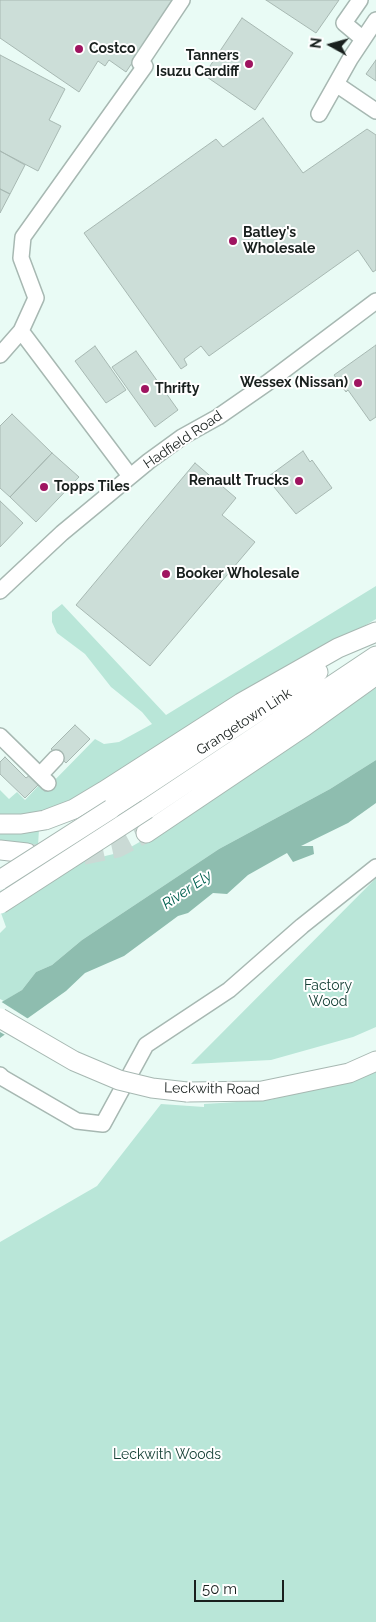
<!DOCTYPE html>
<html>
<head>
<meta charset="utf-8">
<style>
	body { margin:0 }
	#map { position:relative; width:376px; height:1622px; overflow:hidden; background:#e9fbf5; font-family:Raleway,sans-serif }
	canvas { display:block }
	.north { position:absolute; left:306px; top:20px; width:50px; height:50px; -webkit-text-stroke:4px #fff; paint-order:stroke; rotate:277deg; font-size:14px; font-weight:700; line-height:20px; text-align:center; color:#19201e }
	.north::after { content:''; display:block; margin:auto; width:18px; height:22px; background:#19201e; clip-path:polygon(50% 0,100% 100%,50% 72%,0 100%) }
	.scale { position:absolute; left:194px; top:1580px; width:90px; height:22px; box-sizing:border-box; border:2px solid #19201e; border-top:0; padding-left:6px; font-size:15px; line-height:18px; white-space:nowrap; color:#19201e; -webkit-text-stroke:4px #fff; paint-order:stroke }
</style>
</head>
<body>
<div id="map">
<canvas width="376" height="1622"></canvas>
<div class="north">N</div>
<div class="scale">50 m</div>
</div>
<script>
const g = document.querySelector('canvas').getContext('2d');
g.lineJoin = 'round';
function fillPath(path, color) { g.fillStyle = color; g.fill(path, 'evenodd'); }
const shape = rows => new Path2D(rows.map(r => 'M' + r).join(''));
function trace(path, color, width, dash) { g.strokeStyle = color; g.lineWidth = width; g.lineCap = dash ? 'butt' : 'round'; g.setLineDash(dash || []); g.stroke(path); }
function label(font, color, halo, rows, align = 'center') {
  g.font = font + ' Raleway,sans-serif'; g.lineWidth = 4; g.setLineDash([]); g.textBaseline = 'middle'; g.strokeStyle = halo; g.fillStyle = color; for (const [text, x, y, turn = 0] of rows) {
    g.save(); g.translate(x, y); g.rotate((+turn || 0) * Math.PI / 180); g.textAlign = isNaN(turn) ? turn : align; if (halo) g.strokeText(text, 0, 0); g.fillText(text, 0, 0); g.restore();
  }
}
fillPath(shape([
	[376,586,376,619,52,812,0,817,0,790,9,799,17,792,25,800,40,784,46,789,95,739,104,744,119,742,152,724,142,712,111,687,85,654,57,633,52,622,52,612,62,604,166,715],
	[376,688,376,760,330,789,219,849,82,940,52,965,36,972,22,990,4,1001,0,999,0,933,6,927,1,913,80,862,122,852,166,827],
	[39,829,38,846,35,848,0,842,0,831],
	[376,878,376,1027,353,1037,271,1060,191,1064],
	[376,1066,376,1622,0,1622,0,1242,97,1186,161,1104,204,1107,204,1104,269,1100,317,1088]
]), '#b9e6d8');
fillPath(shape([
	[376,760,376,803,348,823,301,846,313,846,314,854,293,862,287,853,248,875,227,894,213,893,188,913,178,916,124,956,85,973,66,991,0,1038,0,1003,22,990,36,972,52,965,82,940,219,849,330,789]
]), '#8ebdaf');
fillPath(shape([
	[0,1001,30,1020,7,1036,0,1032]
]), '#e9fbf5');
const building = shape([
	[0,0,174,0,126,72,109,60,105,66,98,61,79,92,0,38,0,0],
	[266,0,339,0,316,33,266,0],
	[242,18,293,53,255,110,204,75,242,18],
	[0,55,65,89,49,120,61,126,38,171,0,151,0,55],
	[376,60,376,81,366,74,376,60],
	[263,118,303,173,367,129,376,135,376,270,373,272,358,250,209,356,201,346,184,359,187,365,181,369,84,233,216,139,223,147,263,118],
	[0,151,25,165,10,194,0,189,0,151],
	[0,189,10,194,0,213,0,189],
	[376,345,376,417,370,421,348,390,346,392,334,375,376,345],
	[95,346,126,390,106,403,75,361,95,346],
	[136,351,178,410,155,427,112,367,136,351],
	[12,414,52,453,10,497,0,488,0,426,12,414],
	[303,451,310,462,312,460,332,488,296,514,274,487,276,486,269,476,303,451],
	[52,453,79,477,36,522,10,497,52,453],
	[195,463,236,498,222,515,255,542,150,666,76,605,195,463],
	[0,501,23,523,0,547,0,501],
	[75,725,90,739,66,763,51,749,75,725],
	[5,757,26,778,30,775,39,784,25,798,0,774,0,762,5,757]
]);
fillPath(building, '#ccded8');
trace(building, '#a7b8b2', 1);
trace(shape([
	[29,853,53,856,85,855,118,848,146,833]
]), '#cadad5', 19, [19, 9]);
const minor = shape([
	[360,0,344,23,363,39],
	[336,84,376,111],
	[319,114,350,59,376,20],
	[21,331,130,476],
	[0,355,21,331,36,298,21,258,23,237,145,66,140,63,182,0],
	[0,591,62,533,149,461,182,437,218,417,267,383,376,301],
	[0,736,48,783],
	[40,775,56,758],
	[0,1075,3,1078,77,1121,103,1124,146,1045,229,990,302,926,376,867]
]);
const major = shape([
	[111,809,318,672],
	[147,809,376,656],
	[0,824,21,824,45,820,74,809,104,791,241,703,338,648,376,632],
	[146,833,305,726,376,675],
	[0,850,27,853],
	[187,1092,262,1091,349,1073,376,1061]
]);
trace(minor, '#a7b8b2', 18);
trace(major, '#a7b8b2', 21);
trace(minor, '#fff', 15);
trace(major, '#fff', 19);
const majorBridge = shape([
	[0,880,111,809],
	[0,904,147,809],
	[0,1018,74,1061,119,1080,152,1088,187,1092]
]);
trace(majorBridge, '#a7b8b2', 21, []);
trace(majorBridge, '#fff', 19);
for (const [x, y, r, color] of [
	[79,49,5,"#9f1460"],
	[249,64,5,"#9f1460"],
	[233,241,5,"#9f1460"],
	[358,383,5,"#9f1460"],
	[145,389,5,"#9f1460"],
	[299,481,5,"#9f1460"],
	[44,487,5,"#9f1460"],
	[166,574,5,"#9f1460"]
]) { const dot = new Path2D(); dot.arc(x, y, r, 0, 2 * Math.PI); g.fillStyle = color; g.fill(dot); trace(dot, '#fff', 2); }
label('bold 14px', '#19201e', '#fff', [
	["Costco",89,49],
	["Tanners",239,56,"right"],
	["Isuzu Cardiff",239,72,"right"],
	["Batley's",243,233],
	["Wholesale",243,249],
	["Wessex (Nissan)",348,383,"right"],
	["Thrifty",155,389],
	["Renault Trucks",289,481,"right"],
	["Topps Tiles",54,487],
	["Booker Wholesale",176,574]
], 'left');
label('14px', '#19201e', '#fff', [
	["Hadfield Road",183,440,-34],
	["Grangetown Link",244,722,-33],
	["Leckwith Road",212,1089,1]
]);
label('14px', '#164036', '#fff', [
	["Factory",328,986],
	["Wood",328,1002],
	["Leckwith Woods",167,1455]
]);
label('italic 15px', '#016150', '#fff', [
	["River Ely",187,890,-34]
]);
</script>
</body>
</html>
